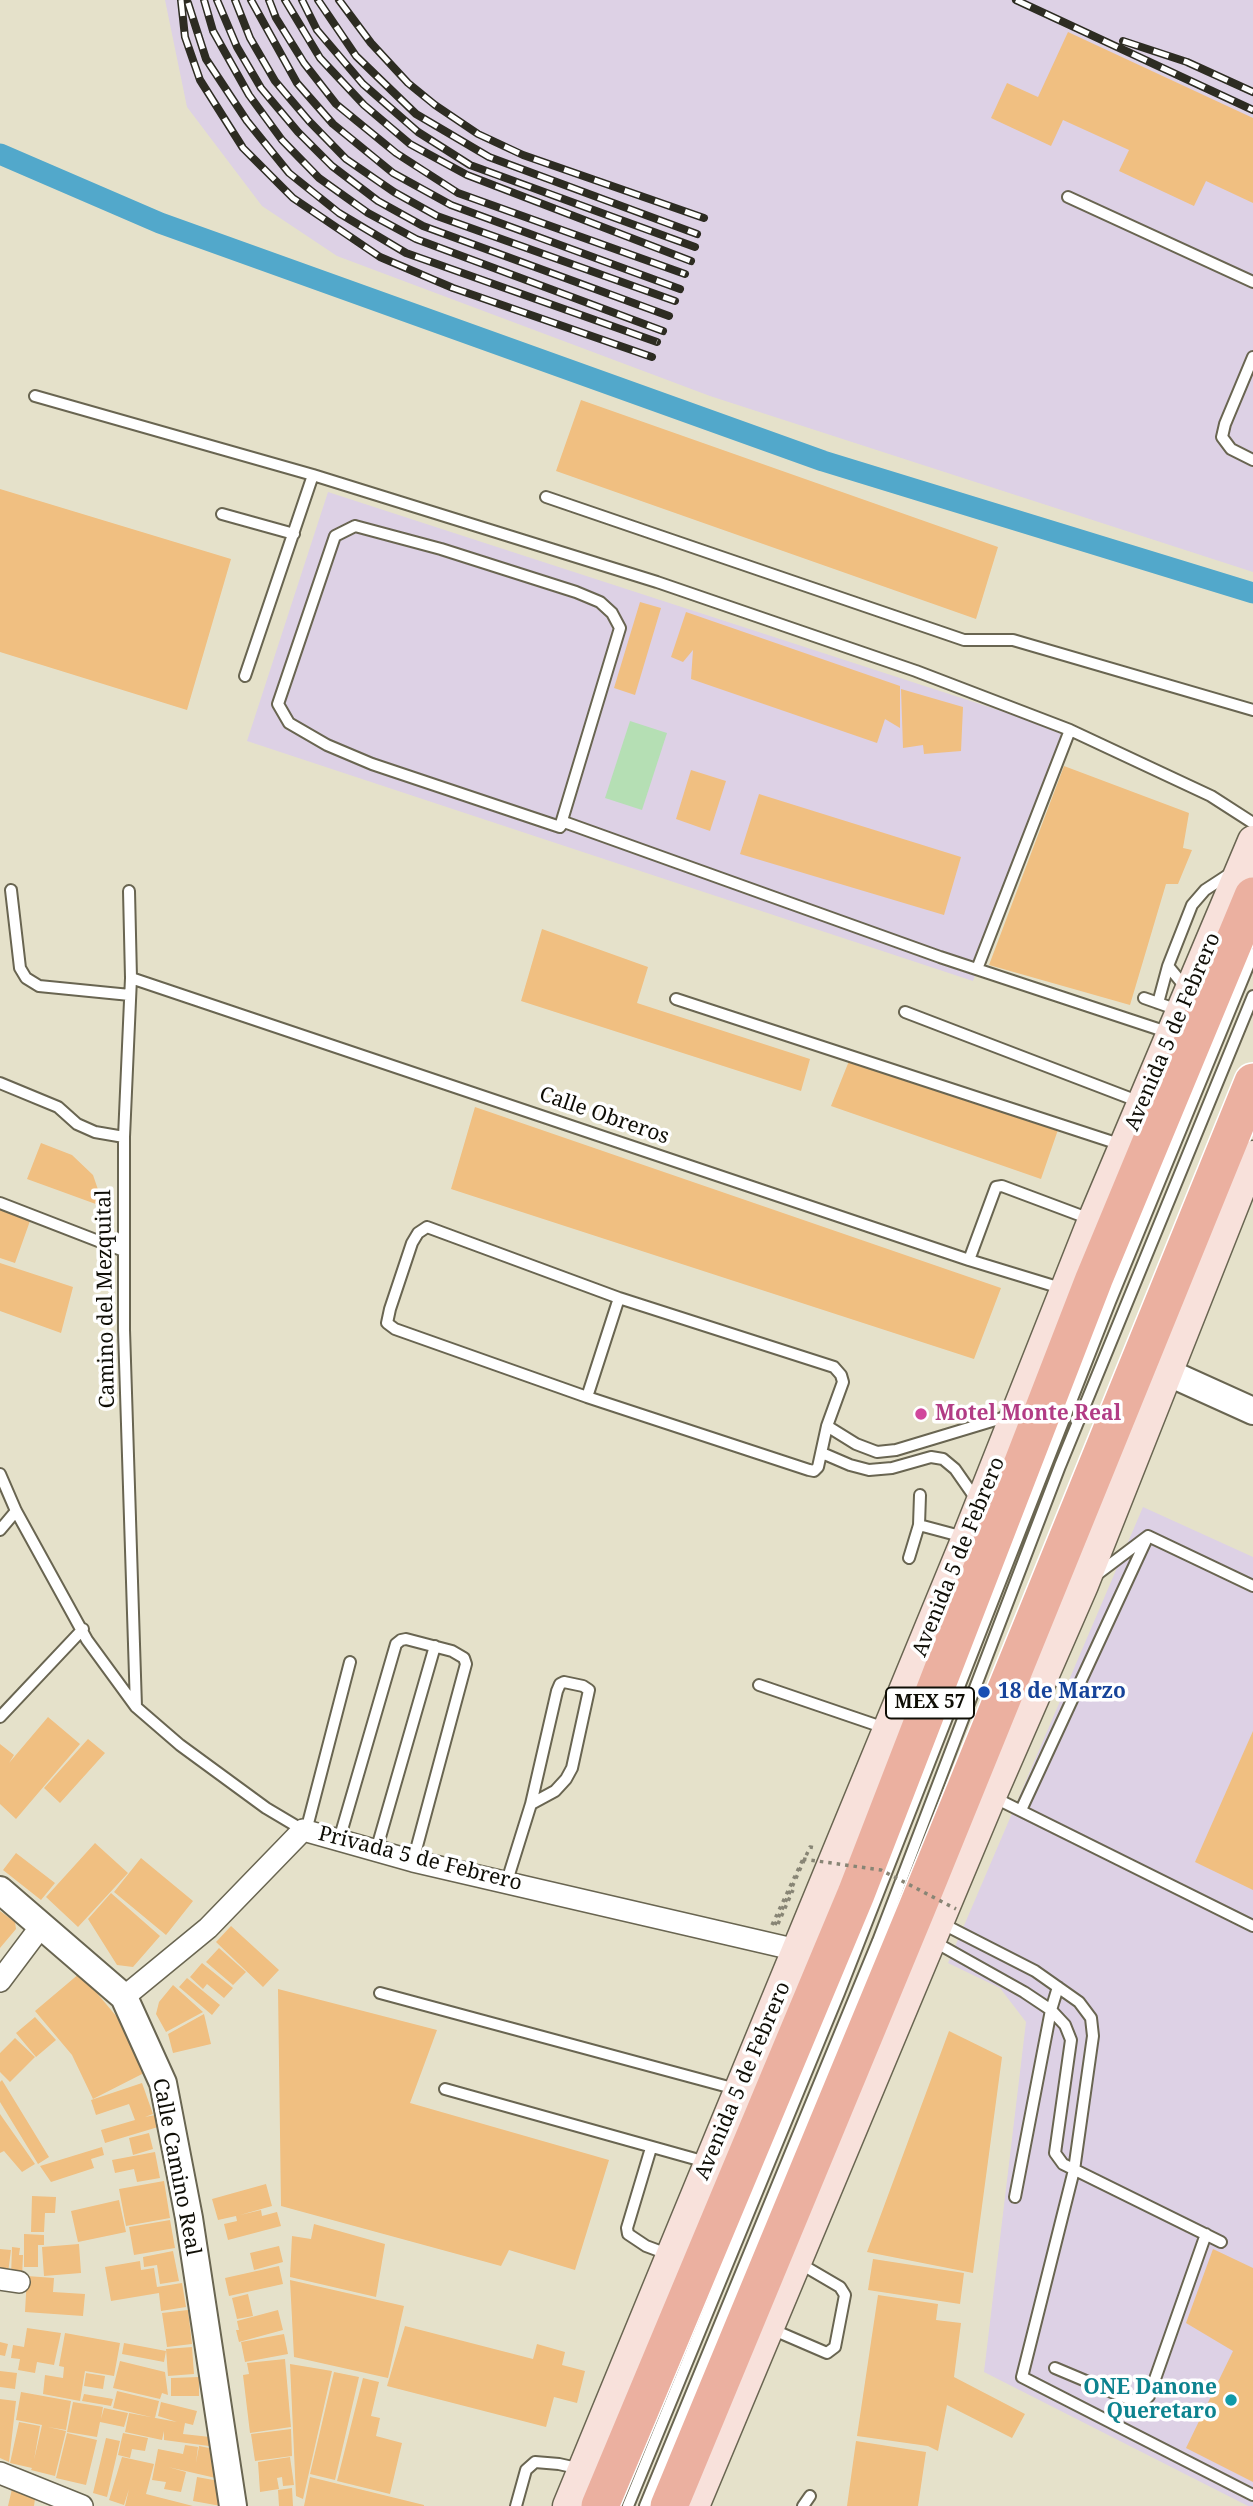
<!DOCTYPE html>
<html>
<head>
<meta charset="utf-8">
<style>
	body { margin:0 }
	canvas { display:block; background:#e5e1ca }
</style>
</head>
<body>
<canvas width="1253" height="2506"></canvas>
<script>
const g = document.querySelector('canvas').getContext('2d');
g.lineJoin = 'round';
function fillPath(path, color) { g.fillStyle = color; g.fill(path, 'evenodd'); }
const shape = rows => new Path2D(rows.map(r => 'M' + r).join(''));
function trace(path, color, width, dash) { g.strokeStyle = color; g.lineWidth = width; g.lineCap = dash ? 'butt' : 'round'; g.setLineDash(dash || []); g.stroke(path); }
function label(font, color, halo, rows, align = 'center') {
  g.font = font + ' "Noto Serif",serif'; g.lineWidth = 7; g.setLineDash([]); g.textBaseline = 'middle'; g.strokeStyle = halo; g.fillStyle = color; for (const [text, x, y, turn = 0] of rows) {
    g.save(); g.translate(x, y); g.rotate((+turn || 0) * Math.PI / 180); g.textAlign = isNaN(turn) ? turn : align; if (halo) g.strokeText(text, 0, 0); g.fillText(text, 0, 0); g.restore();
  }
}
fillPath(shape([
	[165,0,1253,0,1253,572,710,396,337,256,262,206,187,107],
	[328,492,1063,731,973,981,247,741],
	[1143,1507,1253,1557,1253,2506,1248,2506,984,2372,1026,2022,1000,1988,948,1963]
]), '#ddd1e5');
fillPath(shape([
	[630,721,667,733,642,810,605,798]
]), '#b5dfb4');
trace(shape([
	[0,154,160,223,823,461,1253,593]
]), '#52a8cb', 21);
fillPath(shape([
	[1068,32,1253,118,1253,203,1206,181,1194,206,1119,171,1129,150,1063,120,1051,146,991,118,1007,83,1038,97],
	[581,400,998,547,976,619,556,471],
	[0,489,231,559,187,710,0,652],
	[640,602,661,608,635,695,614,688],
	[686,612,900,686,900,728,885,719,877,743,691,679,693,650,683,662,671,657],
	[901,689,963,707,961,751,924,754,923,745,903,748],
	[1064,766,1189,813,1183,848,1192,850,1178,884,1166,884,1130,1005,989,965],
	[691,770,726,781,710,831,676,819],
	[759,794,961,857,944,915,740,854],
	[542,929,648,967,637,1003,810,1059,801,1091,521,1001],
	[849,1061,1060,1124,1041,1179,831,1106],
	[475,1107,1001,1288,974,1359,451,1189],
	[41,1143,72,1155,93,1175,104,1207,27,1179],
	[0,1209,30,1221,15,1263,0,1258],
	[0,1263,73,1287,61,1333,0,1311],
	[48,1717,80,1744,16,1819,0,1804,0,1744,14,1755,9,1763],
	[1253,1731,1253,1890,1195,1862],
	[88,1739,105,1753,60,1803,44,1788],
	[95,1843,128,1873,78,1927,46,1897],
	[16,1853,55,1883,41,1900,3,1870],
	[141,1858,193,1901,166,1935,114,1892],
	[111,1893,160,1936,133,1967,117,1965,88,1919],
	[0,1911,15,1922,16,1929,0,1948],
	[231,1926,279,1970,263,1987,216,1942],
	[219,1948,246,1972,233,1985,206,1962],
	[202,1963,233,1988,224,1998,207,1984,203,1989,190,1977],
	[80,1973,117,2017,146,2072,93,2099,72,2055,35,2011],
	[187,1978,220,2005,212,2015,179,1987],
	[173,1985,203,2012,166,2032,156,2014,159,2002],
	[278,1989,437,2030,410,2103,609,2160,575,2270,509,2250,501,2266,281,2206],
	[204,2014,211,2044,173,2053,168,2034],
	[35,2017,56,2040,36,2057,16,2033],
	[949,2031,1002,2057,973,2273,867,2252],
	[15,2038,35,2057,10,2082,0,2072,0,2053],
	[2,2080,49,2157,38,2164,0,2102,0,2082],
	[142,2083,153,2114,145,2117,155,2115,158,2127,105,2143,101,2130,135,2120,129,2104,96,2115,91,2100],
	[0,2114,35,2164,22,2172,4,2151,0,2153],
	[149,2133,153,2149,133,2155,129,2138],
	[102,2147,104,2155,91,2159,94,2168,51,2182,40,2166],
	[155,2152,160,2178,137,2182,134,2169,115,2173,112,2160],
	[164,2181,170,2218,126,2226,119,2189],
	[266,2184,272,2206,240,2215,261,2210,262,2216,277,2212,281,2226,228,2240,224,2224,237,2221,236,2216,218,2220,212,2199],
	[32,2196,56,2197,55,2213,45,2213,44,2232,31,2232],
	[119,2200,126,2232,78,2242,71,2211],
	[170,2220,175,2248,134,2255,129,2227],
	[314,2224,385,2244,376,2297,290,2277,292,2236,311,2239],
	[24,2234,44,2235,44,2245,38,2245,38,2267,24,2267],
	[79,2244,81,2273,44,2276,42,2247],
	[279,2246,283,2262,254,2270,250,2253],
	[12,2247,20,2248,19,2255,23,2255,22,2277,11,2277],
	[0,2249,11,2250,8,2273,0,2272],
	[1213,2249,1253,2268,1253,2482,1186,2448,1233,2351,1186,2323],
	[173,2251,179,2281,160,2284,157,2265,144,2267,143,2257],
	[873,2259,964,2273,960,2304,868,2290],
	[140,2261,141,2270,154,2268,157,2287,182,2283,186,2307,161,2311,159,2293,111,2301,105,2267],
	[279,2266,283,2284,229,2296,225,2278],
	[27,2276,54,2278,53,2292,85,2294,83,2316,25,2312],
	[290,2280,404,2306,388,2378,294,2357],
	[248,2294,253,2316,237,2319,232,2298],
	[878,2295,938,2304,936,2320,961,2323,954,2377,1025,2414,1012,2438,947,2405,938,2451,928,2446,857,2436],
	[188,2310,192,2344,167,2347,162,2313],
	[278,2310,283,2330,239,2342,236,2330,239,2330,237,2321],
	[405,2326,533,2359,537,2344,565,2352,562,2365,585,2371,577,2403,554,2397,546,2427,387,2386],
	[27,2328,61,2333,54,2365,37,2362,35,2373,18,2370,20,2359,11,2358,13,2345,24,2347],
	[65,2333,120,2343,114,2376,85,2371,80,2401,43,2394,45,2375,63,2378,64,2367,59,2366],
	[284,2334,288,2354,245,2362,241,2342],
	[0,2342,8,2344,5,2356,0,2355],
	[124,2343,166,2351,164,2362,122,2354],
	[192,2347,194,2374,168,2376,166,2349],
	[285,2359,291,2427,250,2433,243,2375,249,2374,247,2363],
	[120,2361,165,2372,168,2395,162,2393,160,2399,113,2388],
	[290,2364,332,2371,303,2499,296,2496],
	[0,2371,17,2373,15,2389,0,2387],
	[334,2372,359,2377,335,2480,310,2474],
	[86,2373,105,2376,103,2389,84,2386],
	[199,2377,199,2396,171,2396,171,2378],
	[363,2378,379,2382,371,2416,380,2418,376,2436,402,2443,390,2494,337,2481],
	[117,2391,159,2401,155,2418,113,2408],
	[21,2392,71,2401,66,2430,48,2427,66,2431,55,2476,31,2470,32,2468,10,2463,19,2422,40,2426,34,2460,42,2425,16,2420],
	[84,2394,113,2399,111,2406,82,2401],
	[0,2399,16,2401,9,2462,0,2458],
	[73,2402,103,2407,101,2419,104,2408,128,2413,124,2427,100,2422,97,2437,67,2432],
	[161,2402,197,2411,193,2425,185,2423,183,2434,210,2437,209,2446,164,2440,164,2431,162,2440,125,2432,129,2413,177,2422,158,2416],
	[291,2429,292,2456,255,2461,251,2434],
	[67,2433,97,2440,86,2485,56,2478],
	[123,2433,148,2438,145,2451,132,2449,130,2458,118,2455],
	[106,2438,120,2441,107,2497,93,2493],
	[856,2441,926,2452,918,2506,847,2506],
	[185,2445,198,2447,196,2463,199,2446,214,2449,220,2479,168,2467,186,2472,181,2492,164,2489,166,2482,152,2480,158,2449,183,2454],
	[122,2457,154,2464,146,2494,193,2506,125,2506,129,2489,124,2505,109,2500],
	[290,2457,294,2485,283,2486,282,2477,277,2478,279,2489,260,2492,258,2462],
	[197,2477,219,2481,221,2506,193,2501],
	[310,2477,424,2505,424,2506,304,2506],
	[292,2488,293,2506,279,2506,278,2490],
	[12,2489,35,2499,34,2506,8,2506]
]), '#f0bf81');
const service = shape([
	[1068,197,1253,282],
	[1253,357,1225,424,1222,437,1231,449,1253,460],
	[35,396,313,475],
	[546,497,964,640,1013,640,1253,710],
	[222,514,294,534],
	[355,526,441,549,576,592,600,602,612,613,620,628,560,827,372,764,327,745,289,723,278,704,335,536,355,526],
	[245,676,313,475,657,582,916,671,1070,730,1211,796,1253,823],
	[560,827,564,822,940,957,1170,1033],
	[11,890,20,968,26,978,39,986,130,995],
	[129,891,131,978,124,1137,124,1330,136,1707],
	[977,969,1070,730],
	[131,978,969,1260,1064,1289],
	[1186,988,1168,966,1192,905,1205,890,1231,873],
	[1144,998,1178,1010],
	[676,999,1122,1145],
	[1158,1003,1168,966],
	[905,1012,1140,1102],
	[0,1083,58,1107,77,1124,95,1132,124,1137],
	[0,1203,124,1251],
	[427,1227,619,1298,834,1367,841,1375,843,1382,827,1426,818,1467,814,1471,809,1470,587,1397,395,1329,387,1323,390,1309,412,1243,418,1233,427,1227],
	[969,1260,996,1187,1002,1186,1090,1219],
	[587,1397,619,1298],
	[827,1426,856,1444,877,1452,896,1450,1012,1415],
	[822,1453,850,1465,869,1470,892,1468,931,1457,943,1459,955,1469,978,1502],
	[0,1474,16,1511,87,1640,136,1707,180,1745,266,1808,303,1830],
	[919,1525,964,1537],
	[0,1530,16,1511],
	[909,1558,919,1525,920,1495],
	[1095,1576,1148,1536,1253,1586],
	[759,1685,885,1728],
	[0,1717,83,1629],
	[993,1797,1253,1926],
	[1021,1810,1148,1536],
	[306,1831,350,1662],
	[339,1840,396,1644,401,1640,406,1639,452,1651,464,1658,466,1664,413,1861],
	[376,1851,435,1646],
	[507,1881,531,1804,557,1691,560,1684,564,1682,583,1686,589,1690,572,1768,566,1779,555,1791,531,1804],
	[941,1923,1035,1971,1079,2002,1091,2018,1093,2036,1074,2170,1022,2377,1253,2495],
	[933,1941,1024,1992,1051,2010,1065,2025,1071,2040,1055,2153,1063,2164,1221,2242],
	[380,1993,736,2089],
	[445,2089,706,2162],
	[651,2148,627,2228,628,2234,646,2246,670,2255],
	[1015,2197,1051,2010,1058,1987],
	[769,2328,827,2353,835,2347,845,2295,840,2287,799,2263],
	[1055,2368,1131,2400,1143,2402,1149,2396,1206,2234],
	[516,2506,526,2470,535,2462,559,2464,581,2469],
	[628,2506,839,1993,1110,1302,1253,954],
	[645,2506,878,1941,1060,1466,1253,996],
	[803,2506,810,2496]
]);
const minor = shape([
	[0,1981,42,1925],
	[124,1997,208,1928,303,1830,413,1861,797,1950],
	[0,2279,19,2282],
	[0,2473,82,2506]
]);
const tertiary = shape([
	[1169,1373,1253,1411],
	[0,1890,124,1997,163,2083,189,2218,233,2506]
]);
const secondary = shape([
	[568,2506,967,1538,1093,1220,1253,841],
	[694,2506,991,1796,1083,1585,1253,1156]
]);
const trunk = shape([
	[600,2506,856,1894,1094,1279,1253,896],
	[669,2506,917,1908,1253,1082]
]);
trace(service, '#696551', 14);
trace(minor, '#696551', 24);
trace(tertiary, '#696551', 30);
trace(secondary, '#696551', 33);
trace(trunk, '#fff', 40);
trace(shape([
	[778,1924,793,1890],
	[772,1925,803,1859],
	[775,1925,810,1847,815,1848]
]), '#888575', 3.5, [3.5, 5]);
trace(service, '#fff', 10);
trace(minor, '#fff', 21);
trace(tertiary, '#fff', 26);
trace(secondary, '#f8e1db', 30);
trace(trunk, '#ebb0a0', 37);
const rail = shape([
	[181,0,185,37,200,80,243,148,293,198,380,257,453,288,652,357],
	[204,0,213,31,249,95,282,140,319,178,368,213,416,239,663,331],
	[217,0,237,47,261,88,298,132,332,166,378,201,423,226,669,316],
	[235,0,250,38,275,81,309,121,346,159,394,192,437,216,675,301],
	[251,0,297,83,333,124,393,173,451,205,680,289],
	[269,0,276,18,304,63,336,104,396,153,458,193,685,274],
	[285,0,320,58,364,105,410,144,467,175,691,261],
	[302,0,317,30,363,84,418,132,470,165,695,247],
	[318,0,356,56,416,114,489,157,697,234],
	[339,0,371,43,408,83,435,105,478,134,523,155,704,218],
	[1016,0,1253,110],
	[188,3,206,59,247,121,289,173,339,213,406,253,657,342],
	[1123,41,1187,62,1253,92]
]);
trace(rail, '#2d2c22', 8);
trace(rail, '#fff', 5, [16]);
trace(shape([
	[803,1859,881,1870,956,1909]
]), '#888575', 3.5, [3.5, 5]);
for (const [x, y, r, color] of [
	[921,1414,7,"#d1479c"],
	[984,1692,7,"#1a4fb4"],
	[1231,2400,7,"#0f9aa8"]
]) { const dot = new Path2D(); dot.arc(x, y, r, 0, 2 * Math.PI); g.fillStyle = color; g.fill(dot); trace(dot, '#fff', 2.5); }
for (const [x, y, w] of [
	[930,1703,88]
]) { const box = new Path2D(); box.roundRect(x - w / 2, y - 15.5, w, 31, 5); g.fillStyle = '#fff'; g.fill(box); trace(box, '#0f0e06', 2); }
label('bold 19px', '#0f0e06', null, [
	["MEX 57",930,1703]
]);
label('21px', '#0f0e06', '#fff', [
	["Avenida 5 de Febrero",1173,1032,-67],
	["Calle Obreros",604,1116,19],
	["Camino del Mezquital",106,1299,-91],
	["Avenida 5 de Febrero",959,1557,-68],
	["Privada 5 de Febrero",420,1859,14],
	["Avenida 5 de Febrero",743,2081,-67],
	["Calle Camino Real",176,2167,79]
]);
label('bold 21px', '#b23c85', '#fff', [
	["Motel Monte Real",935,1414]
], 'left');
label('bold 21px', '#164399', '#fff', [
	["18 de Marzo",998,1692]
], 'left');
label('bold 21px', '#0d838f', '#fff', [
	["ONE Danone",1217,2388],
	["Queretaro",1217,2412]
], 'right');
</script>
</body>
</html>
